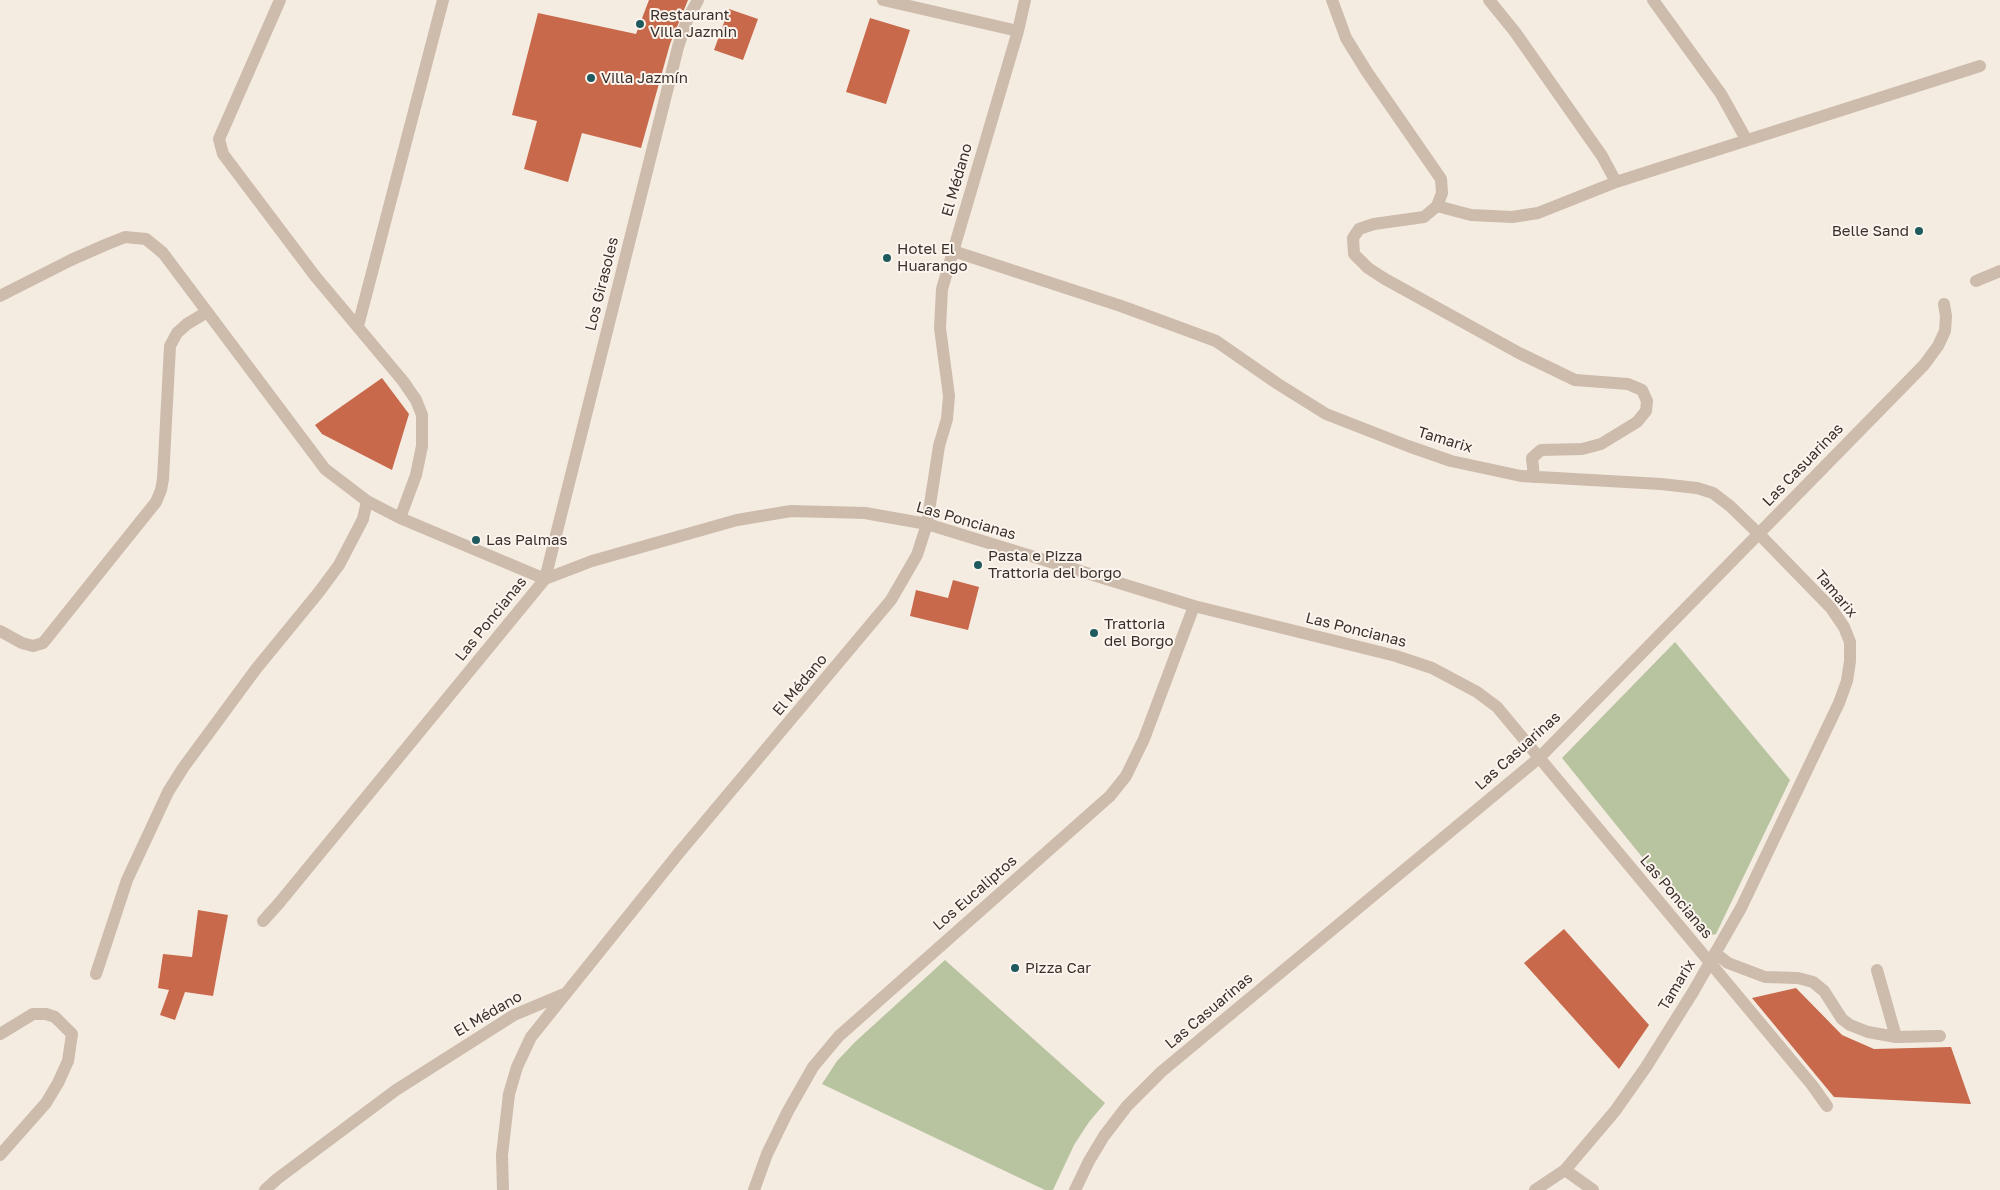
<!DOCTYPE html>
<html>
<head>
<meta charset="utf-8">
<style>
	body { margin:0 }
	canvas { display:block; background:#f4ebe1 }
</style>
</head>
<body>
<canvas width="2000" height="1190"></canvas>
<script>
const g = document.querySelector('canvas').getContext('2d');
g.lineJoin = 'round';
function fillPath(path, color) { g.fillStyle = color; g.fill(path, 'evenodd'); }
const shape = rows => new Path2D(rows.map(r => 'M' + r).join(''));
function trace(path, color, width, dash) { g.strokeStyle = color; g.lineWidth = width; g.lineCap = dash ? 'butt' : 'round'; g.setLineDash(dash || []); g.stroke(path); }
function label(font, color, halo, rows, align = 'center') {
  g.font = font + ' "Golos Text",sans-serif'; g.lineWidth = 4; g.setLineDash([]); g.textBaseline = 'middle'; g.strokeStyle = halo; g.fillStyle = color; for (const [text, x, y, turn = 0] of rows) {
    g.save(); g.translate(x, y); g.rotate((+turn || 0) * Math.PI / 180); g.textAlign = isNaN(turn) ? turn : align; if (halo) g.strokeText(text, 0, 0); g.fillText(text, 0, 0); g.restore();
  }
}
fillPath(shape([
	[1675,642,1790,780,1716,934,1706,936,1562,758],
	[945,960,1105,1103,1089,1122,1074,1145,1053,1190,1045,1190,822,1084,837,1061,855,1042]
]), '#b8c4a0');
fillPath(shape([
	[649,0,688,0,670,44,641,148,582,133,568,182,524,169,537,121,512,115,538,13,636,34],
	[729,9,758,19,743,60,714,50],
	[870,18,910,30,886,104,846,92],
	[382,378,409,414,392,470,322,434,315,425],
	[953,580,979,587,968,630,910,616,916,590,948,598],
	[198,910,228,915,213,996,185,992,175,1020,160,1015,169,990,158,988,163,954,192,957],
	[1564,929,1649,1025,1619,1069,1524,963],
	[1796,988,1842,1035,1874,1049,1951,1047,1971,1104,1834,1097,1752,998]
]), '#c8694b');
trace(shape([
	[280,0,219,139,223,154,315,276,403,381,416,400,422,415,422,446,416,475,400,518],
	[883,0,1018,31],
	[1332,0,1346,38,1367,72,1441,179,1442,193,1437,206],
	[1489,0,1515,32,1602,156,1616,182],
	[1653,0,1721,94,1746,139],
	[953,251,1121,306,1216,341,1278,384,1326,414,1408,446,1451,461,1521,476,1661,484,1697,488,1713,493,1730,506,1759,534,1831,608,1844,627,1850,642,1850,661,1847,681,1839,703,1741,908,1693,992,1646,1067,1615,1111,1565,1170,1535,1190],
	[1976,281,2000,271],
	[0,296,71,260,105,245,125,237,146,239,163,253,325,469,367,501,400,518,545,579,678,47,687,20,698,0],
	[358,326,443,0],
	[1534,477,1532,458,1541,450,1582,449,1601,444,1637,422,1646,411,1647,401,1642,390,1628,384,1575,380,1519,353,1385,279,1368,268,1354,254,1353,238,1359,229,1374,224,1424,217,1437,206,1471,215,1512,217,1538,213,1616,182,1980,66],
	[0,631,22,643,33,646,43,643,156,502,161,490,163,479,170,346,177,333,187,324,207,312],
	[263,921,280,902,545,579,592,561,737,520,791,511,865,513,927,524,1194,606,1396,656,1432,668,1477,692,1497,707,1812,1085,1827,1106],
	[1715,953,1728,963,1765,977,1798,978,1813,982,1824,991,1842,1019,1850,1025,1868,1032,1896,1037,1940,1036],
	[1877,970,1896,1037],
	[96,974,127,880,168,792,183,768,256,669,319,592,339,565,363,519,367,501],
	[0,1034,33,1014,46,1014,55,1017,72,1034,68,1061,58,1083,46,1103,0,1155],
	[1565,1170,1593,1190],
	[265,1190,277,1179,396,1090,514,1015,564,994],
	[503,1190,502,1155,509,1094,517,1067,531,1037,678,854,891,600,917,555,927,524,939,446,947,419,949,396,940,328,942,289,1018,31,1025,0],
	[754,1190,767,1154,788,1111,813,1067,839,1036,1110,796,1126,776,1144,739,1194,606],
	[1075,1190,1089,1161,1104,1136,1127,1106,1161,1072,1539,758,1924,365,1938,346,1945,331,1946,316,1944,304]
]), '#cdbbac', 12);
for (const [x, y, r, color] of [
	[640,24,5,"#1f5a5e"],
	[591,78,5,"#1f5a5e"],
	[1919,231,5,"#1f5a5e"],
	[887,258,5,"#1f5a5e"],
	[476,540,5,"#1f5a5e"],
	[978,565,5,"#1f5a5e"],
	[1094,633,5,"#1f5a5e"],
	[1015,968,5,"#1f5a5e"]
]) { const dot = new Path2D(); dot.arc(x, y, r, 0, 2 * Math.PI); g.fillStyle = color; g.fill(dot); trace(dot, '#fbf5ee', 2); }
label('15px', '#3b302b', '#fbf5ee', [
	["Restaurant",650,15],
	["Villa Jazmin",650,32],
	["Villa Jazmín",601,78],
	["Belle Sand",1909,231,"right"],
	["Hotel El",897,249],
	["Huarango",897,266],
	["Las Palmas",486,540],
	["Pasta e Pizza",988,556],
	["Trattoria del borgo",988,573],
	["Trattoria",1104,624],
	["del Borgo",1104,641],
	["Pizza Car",1025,968]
], 'left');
label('15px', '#3b302b', '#fbf5ee', [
	["El Médano",957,180,-74],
	["Los Girasoles",602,284,-76],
	["Tamarix",1445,440,17],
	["Las Casuarinas",1803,465,-46],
	["Las Poncianas",966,521,16],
	["Tamarix",1836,594,50],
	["Las Poncianas",491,619,-51],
	["Las Poncianas",1356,630,14],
	["El Médano",800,685,-50],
	["Las Casuarinas",1518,751,-42],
	["Los Eucaliptos",975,893,-41],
	["Las Poncianas",1676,897,50],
	["Tamarix",1677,985,-59],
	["Las Casuarinas",1209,1011,-40],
	["El Médano",488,1014,-30]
]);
</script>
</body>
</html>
